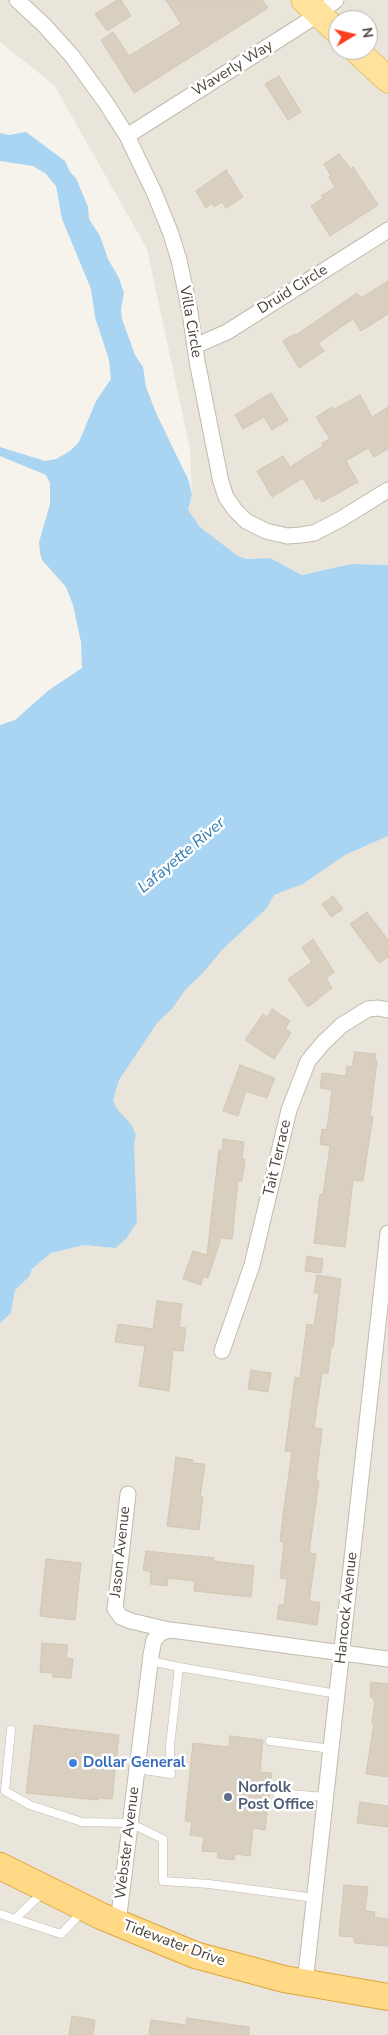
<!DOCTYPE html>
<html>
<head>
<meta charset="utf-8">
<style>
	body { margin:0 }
	#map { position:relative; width:388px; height:2035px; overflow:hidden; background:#f6f3ec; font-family:"Nunito Sans",sans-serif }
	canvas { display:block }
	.north { position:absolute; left:328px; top:10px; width:50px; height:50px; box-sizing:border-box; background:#fff; border:1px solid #b7b4b0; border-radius:50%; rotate:81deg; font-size:14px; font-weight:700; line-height:20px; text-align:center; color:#4b4439 }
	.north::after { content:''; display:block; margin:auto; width:18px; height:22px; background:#fc3f1d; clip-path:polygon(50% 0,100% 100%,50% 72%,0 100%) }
</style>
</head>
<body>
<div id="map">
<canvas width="388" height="2035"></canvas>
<div class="north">N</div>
</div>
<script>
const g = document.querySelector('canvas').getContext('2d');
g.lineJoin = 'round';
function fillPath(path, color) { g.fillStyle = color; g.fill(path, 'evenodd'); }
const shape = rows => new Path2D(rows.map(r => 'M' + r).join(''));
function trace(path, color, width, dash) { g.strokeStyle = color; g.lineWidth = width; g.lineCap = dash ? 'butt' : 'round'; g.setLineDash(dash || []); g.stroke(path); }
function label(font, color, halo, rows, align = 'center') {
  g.font = font + ' "Nunito Sans",sans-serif'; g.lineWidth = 5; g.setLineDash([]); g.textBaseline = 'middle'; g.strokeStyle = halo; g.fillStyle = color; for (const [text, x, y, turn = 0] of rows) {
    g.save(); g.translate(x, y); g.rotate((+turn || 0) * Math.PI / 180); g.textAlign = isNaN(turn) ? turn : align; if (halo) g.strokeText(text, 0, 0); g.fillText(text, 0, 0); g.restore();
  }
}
fillPath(shape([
	[0,0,388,0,388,565,351,564,302,575,270,558,246,559,238,556,200,527,188,511,192,494,190,449,147,249,54,85,0,42],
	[338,20,368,20,368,50,338,50],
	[388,836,388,2035,0,2035,0,1323,11,1313,15,1290,29,1277,32,1269,51,1253,84,1245,115,1248,136,1135,131,1124,117,1109,113,1100,119,1080,158,1022,172,1009,186,989,202,974,222,950,267,908,274,895,303,884,345,855]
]), '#eae5da');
fillPath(shape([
	[26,132,65,161,70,172,76,178,88,207,89,219,100,236,108,259,119,278,124,293,121,309,122,319,135,355,143,367,146,387,156,413,188,479,192,494,188,510,200,527,238,556,246,559,270,558,302,575,351,564,388,565,388,836,345,855,303,884,274,895,267,908,222,950,202,974,186,989,172,1009,158,1022,119,1080,113,1100,117,1109,131,1124,136,1135,134,1144,137,1222,126,1239,115,1248,84,1245,51,1253,32,1269,29,1277,15,1290,11,1313,0,1323,0,725,15,720,49,690,82,668,81,642,73,605,66,587,42,560,40,553,39,542,50,504,50,483,46,475,0,456,0,447,45,461,56,459,70,451,79,442,96,401,111,379,109,360,95,317,91,289,62,219,56,186,46,174,33,166,0,161,0,133,9,135]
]), '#a9d4f2');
const building = shape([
	[117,0,121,0,131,16,107,31,95,14,117,0],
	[166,0,262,0,268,8,134,93,101,40,113,32,129,56,181,24,166,0],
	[279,76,301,112,288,120,265,84,279,76],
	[339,154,351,169,353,167,378,205,330,236,311,206,323,198,321,196,335,187,329,177,331,176,324,164,339,154],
	[226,170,243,197,226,208,222,202,214,207,212,203,206,208,196,191,226,170],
	[388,281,388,314,361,331,353,319,318,343,324,351,299,368,283,341,295,334,296,335,357,293,361,298,388,281],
	[271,393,288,420,272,430,264,417,243,429,235,415,271,393],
	[360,395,372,417,388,407,388,449,374,457,368,448,346,461,358,482,322,502,319,497,316,500,303,478,272,497,257,471,283,456,290,467,323,446,322,443,330,439,316,417,332,407,333,410,360,395],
	[333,896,343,909,331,917,322,904,333,896],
	[367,912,388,940,388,957,379,963,350,924,367,912],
	[313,939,334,972,326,978,332,988,308,1007,288,979,312,962,302,948,313,939],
	[272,1009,290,1021,285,1028,291,1033,274,1059,245,1040,263,1014,267,1017,272,1009],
	[355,1052,376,1054,375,1060,377,1061,370,1116,373,1116,363,1181,353,1180,345,1247,314,1243,320,1194,323,1195,330,1146,320,1144,322,1129,327,1130,332,1090,320,1088,322,1073,346,1076,347,1066,352,1067,355,1052],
	[240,1065,275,1078,267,1098,246,1091,238,1116,223,1111,240,1065],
	[223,1139,244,1142,242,1159,245,1159,242,1181,238,1181,232,1239,221,1238,208,1278,203,1276,201,1285,183,1279,193,1251,207,1255,219,1150,222,1151,223,1139],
	[307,1256,323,1259,321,1273,305,1271,307,1256],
	[317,1275,341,1279,333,1347,331,1347,328,1373,322,1373,314,1428,322,1429,316,1480,319,1481,309,1553,316,1554,309,1601,320,1603,317,1625,277,1619,279,1605,284,1605,287,1579,280,1578,284,1543,280,1541,283,1515,292,1452,285,1451,295,1377,300,1378,307,1324,314,1325,319,1293,314,1293,317,1275],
	[157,1301,182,1304,179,1327,186,1328,183,1351,173,1350,169,1391,139,1386,145,1346,115,1342,118,1324,153,1329,157,1301],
	[251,1370,271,1373,268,1392,248,1389,251,1370],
	[176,1457,193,1460,192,1463,205,1464,200,1497,203,1497,199,1530,167,1526,176,1457],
	[146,1551,214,1558,213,1561,254,1566,251,1597,194,1591,195,1581,168,1578,167,1586,150,1584,151,1572,143,1570,146,1551],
	[46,1559,81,1563,75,1620,40,1616,46,1559],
	[42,1643,68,1645,66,1658,73,1659,71,1678,53,1677,53,1673,40,1672,42,1643],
	[371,1682,388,1684,388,1777,366,1774,374,1723,372,1723,375,1700,373,1700,373,1697,370,1697,371,1682],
	[34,1725,119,1735,112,1799,98,1798,98,1800,26,1793,34,1725],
	[230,1736,263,1740,260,1772,272,1773,265,1830,253,1828,250,1856,235,1854,234,1860,217,1858,218,1852,202,1851,204,1837,190,1835,192,1822,185,1821,193,1743,229,1747,230,1736],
	[360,1802,388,1806,388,1827,357,1823,360,1802],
	[344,1885,368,1887,365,1911,375,1912,374,1917,388,1919,388,1946,354,1943,354,1937,339,1936,344,1885],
	[72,2016,95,2020,93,2035,69,2035,72,2016],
	[187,2018,249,2027,249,2035,150,2035,149,2033,151,2020,186,2025,187,2018]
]);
fillPath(building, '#d8cfc1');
trace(building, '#d3c7b4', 1);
const service = shape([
	[151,1661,179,1667],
	[11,1730,5,1791,30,1805,82,1822,130,1823,163,1839,163,1881,209,1884,315,1898],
	[270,1741,331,1749],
	[137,1769,171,1774,170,1745,179,1667,337,1694],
	[277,1793,326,1797],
	[0,1914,61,1934,82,1912],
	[15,1919,43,1892]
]);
const minor = shape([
	[17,0,44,25,72,56,106,103,127,136,154,192,171,234,179,260,190,312,197,361,221,482,226,497,235,510,246,521,266,531,287,536,301,535,314,533,341,519,388,490],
	[127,136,319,14,336,0],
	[195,346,227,332,388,230],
	[222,1351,252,1265,289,1110,308,1061,324,1042,342,1025,368,1009,378,1008,388,1010],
	[128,1494,115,1609,121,1617,131,1621,169,1630],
	[118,1923,151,1655,154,1640,161,1633,169,1630,179,1631,388,1659],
	[305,1983,388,1233]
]);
const primary = shape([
	[304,0,338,32],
	[356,50,388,80]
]);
const trunk = shape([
	[0,1866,101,1916,195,1955,284,1979,388,1997]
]);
trace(service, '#c2bbae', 9);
trace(minor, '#c2bbae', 17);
trace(primary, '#e6c16a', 27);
trace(trunk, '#e0a43c', 28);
trace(service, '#fff', 8);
trace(minor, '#fff', 15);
trace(primary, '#ffe39c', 25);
trace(trunk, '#ffd985', 26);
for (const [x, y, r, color] of [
	[73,1763,5,"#3f7fe0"],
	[228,1797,5,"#5c6f8a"]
]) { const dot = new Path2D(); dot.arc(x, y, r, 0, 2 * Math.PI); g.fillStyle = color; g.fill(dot); trace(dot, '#fff', 2); }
label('15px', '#4b4439', '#fff', [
	["Waverly Way",233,69,-32],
	["Druid Circle",293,290,-32],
	["Villa Circle",190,322,80],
	["Tait Terrace",278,1158,-77],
	["Jason Avenue",121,1552,-84],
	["Hancock Avenue",347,1608,-84],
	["Webster Avenue",128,1843,-83],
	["Tidewater Drive",174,1944,20]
]);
label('bold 15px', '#366cbe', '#fff', [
	["Dollar General",83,1763]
], 'left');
label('bold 15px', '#4e5e75', '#fff', [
	["Norfolk",238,1788],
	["Post Office",238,1805]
], 'left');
label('italic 16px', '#2e7ab2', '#fff', [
	["Lafayette River",182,856,-40]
]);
</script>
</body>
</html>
